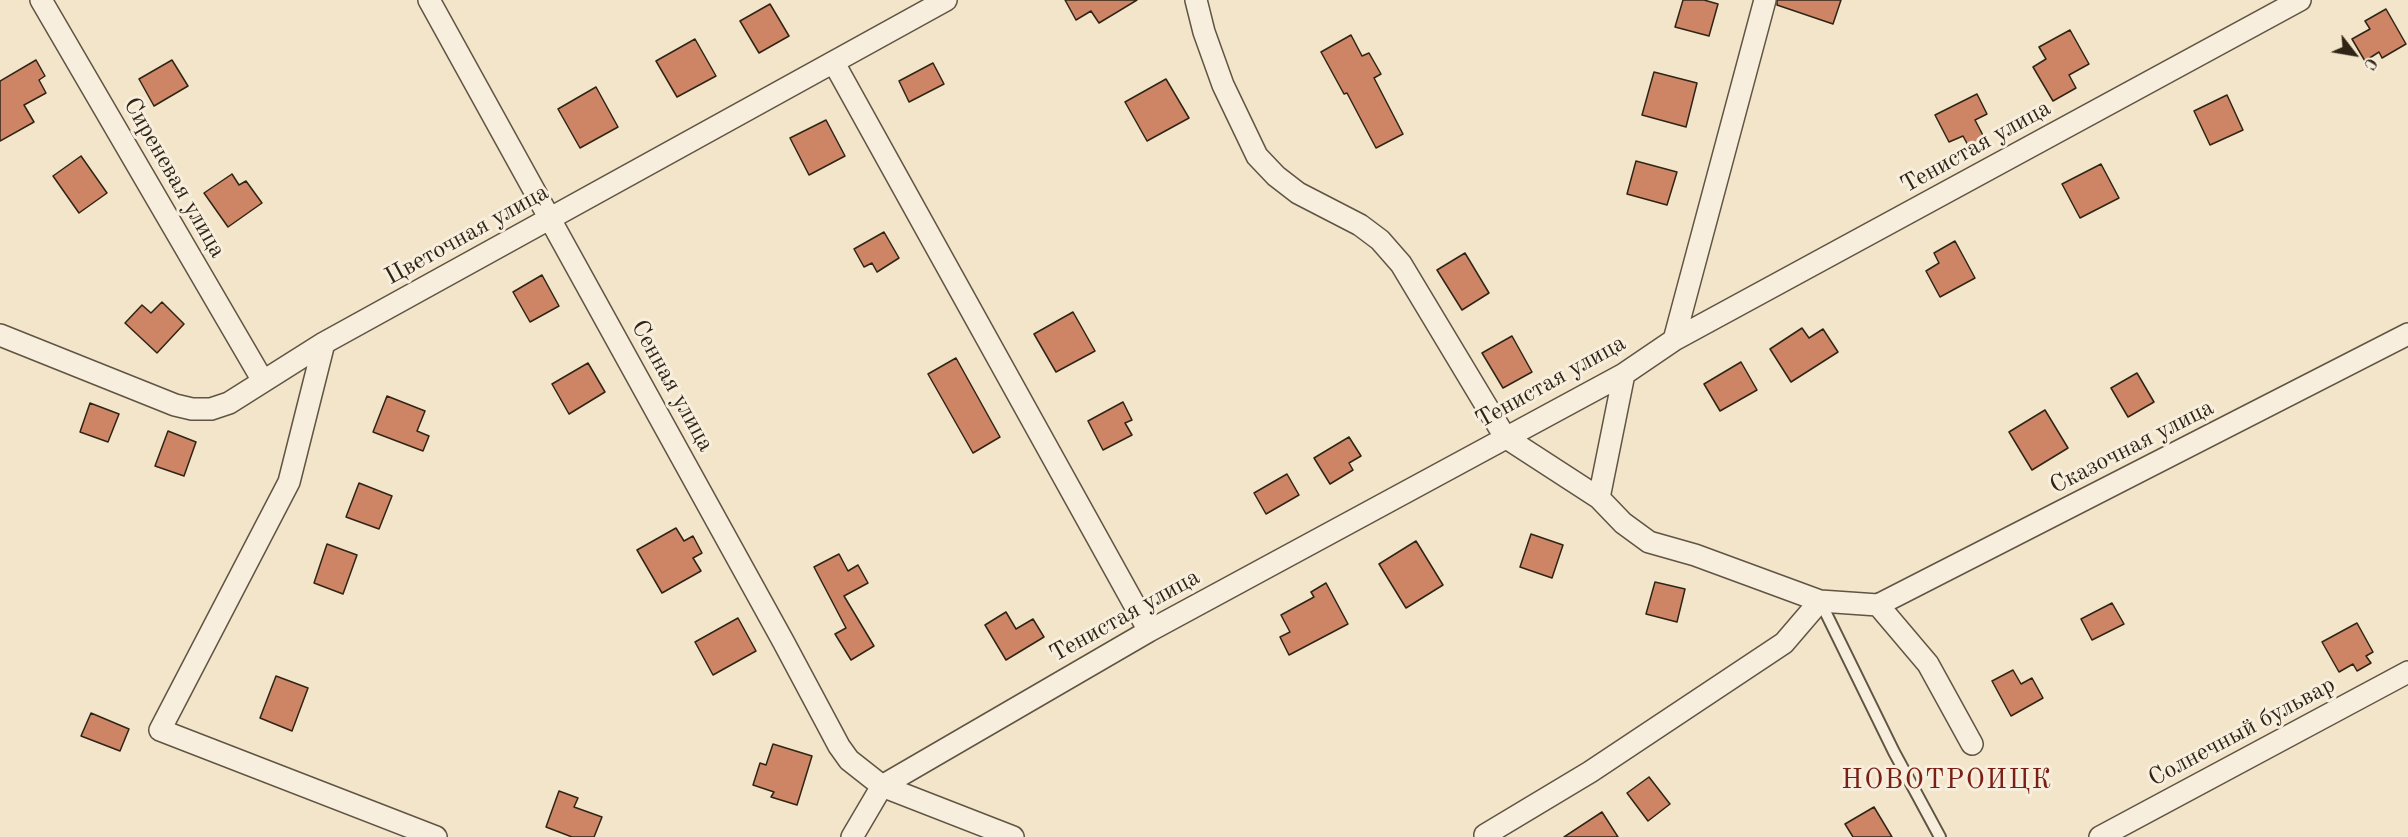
<!DOCTYPE html>
<html>
<head>
<meta charset="utf-8">
<style>
	body { margin:0 }
	#map { position:relative; width:2408px; height:837px; overflow:hidden; background:#f3e5ca; font-family:"Old Standard TT",serif }
	canvas { display:block }
	.north { position:absolute; left:2324px; top:24px; width:60px; height:60px; -webkit-text-stroke:4px #f7eedd; paint-order:stroke; rotate:121deg; font-size:16px; font-weight:700; line-height:24px; text-align:center; color:#2f2416 }
	.north::after { content:''; display:block; margin:auto; width:21px; height:27px; background:#2f2416; clip-path:polygon(50% 0,100% 100%,50% 72%,0 100%) }
</style>
</head>
<body>
<div id="map">
<canvas width="2408" height="837"></canvas>
<div class="north">С</div>
</div>
<script>
const g = document.querySelector('canvas').getContext('2d');
g.lineJoin = 'round';
function fillPath(path, color) { g.fillStyle = color; g.fill(path, 'evenodd'); }
const shape = rows => new Path2D(rows.map(r => 'M' + r).join(''));
function trace(path, color, width, dash) { g.strokeStyle = color; g.lineWidth = width; g.lineCap = dash ? 'butt' : 'round'; g.setLineDash(dash || []); g.stroke(path); }
function label(font, color, halo, rows, align = 'center') {
  g.font = font + ' "Old Standard TT",serif'; g.lineWidth = 6; g.setLineDash([]); g.textBaseline = 'middle'; g.strokeStyle = halo; g.fillStyle = color; for (const [text, x, y, turn = 0] of rows) {
    g.save(); g.translate(x, y); g.rotate((+turn || 0) * Math.PI / 180); g.textAlign = isNaN(turn) ? turn : align; if (halo) g.strokeText(text, 0, 0); g.fillText(text, 0, 0); g.restore();
  }
}
const building = shape([
	[1065,0,1137,0,1099,23,1091,11,1076,20,1065,0],
	[1683,0,1704,0,1718,4,1709,36,1675,27,1683,0],
	[1777,0,1841,0,1833,24,1777,5,1777,0],
	[770,4,789,36,759,53,740,21,770,4],
	[2386,9,2406,44,2382,58,2379,52,2365,61,2352,39,2370,29,2365,21,2386,9],
	[2070,30,2089,64,2069,75,2076,88,2053,101,2033,67,2046,59,2039,47,2070,30],
	[1351,35,1362,56,1369,53,1381,74,1374,78,1403,134,1376,148,1347,93,1344,94,1321,52,1351,35],
	[695,39,716,76,677,97,656,61,695,39],
	[36,60,45,76,39,80,46,93,24,105,34,122,0,141,0,81,36,60],
	[172,60,188,86,154,106,139,79,172,60],
	[933,63,944,84,909,102,899,81,933,63],
	[1654,72,1697,83,1686,127,1642,115,1654,72],
	[1166,79,1189,118,1147,141,1125,102,1166,79],
	[596,87,618,127,580,148,558,109,596,87],
	[1977,94,1987,114,1975,120,1986,141,1970,149,1963,136,1949,142,1935,115,1977,94],
	[2227,95,2243,130,2210,145,2194,111,2227,95],
	[826,120,845,156,809,175,790,138,826,120],
	[81,156,107,193,79,213,53,176,81,156],
	[1636,161,1677,172,1667,205,1627,194,1636,161],
	[2101,164,2119,198,2080,218,2062,184,2101,164],
	[232,174,239,185,246,181,262,203,228,227,204,193,232,174],
	[884,232,899,258,877,272,872,263,864,267,854,249,884,232],
	[1955,241,1975,278,1940,297,1926,271,1939,263,1934,253,1955,241],
	[1465,253,1489,293,1462,310,1437,270,1465,253],
	[542,275,559,306,530,322,513,292,542,275],
	[162,302,184,324,157,353,125,323,142,305,151,313,162,302],
	[1073,312,1095,351,1056,372,1034,334,1073,312],
	[1802,328,1809,338,1823,329,1838,352,1791,382,1770,349,1802,328],
	[1512,336,1532,372,1503,388,1482,353,1512,336],
	[956,358,1000,437,973,453,928,374,956,358],
	[1741,362,1757,390,1720,411,1704,384,1741,362],
	[588,363,605,392,569,414,552,384,588,363],
	[2137,373,2154,402,2128,417,2111,388,2137,373],
	[387,396,425,411,417,431,429,436,423,451,373,432,387,396],
	[1123,402,1132,420,1125,423,1132,435,1103,450,1088,421,1123,402],
	[90,403,119,414,108,442,80,432,90,403],
	[2045,410,2068,448,2032,470,2009,432,2045,410],
	[168,431,196,442,184,476,155,466,168,431],
	[1349,437,1361,456,1349,463,1353,470,1330,484,1314,458,1349,437],
	[1287,474,1299,495,1266,514,1254,493,1287,474],
	[359,483,392,496,379,529,346,517,359,483],
	[676,528,684,541,693,536,702,553,693,558,701,571,662,593,637,550,676,528],
	[1531,534,1563,545,1552,578,1520,567,1531,534],
	[1416,541,1443,585,1406,608,1379,564,1416,541],
	[327,544,357,555,343,594,314,583,327,544],
	[839,554,848,571,858,565,868,583,844,596,874,646,851,660,835,634,846,628,814,567,839,554],
	[1655,582,1685,589,1677,622,1646,614,1655,582],
	[1326,583,1348,624,1289,655,1280,637,1290,632,1281,615,1314,597,1311,592,1326,583],
	[2112,603,2124,624,2092,640,2081,619,2112,603],
	[1006,612,1016,629,1033,619,1044,637,1006,660,985,625,1006,612],
	[738,618,756,651,713,675,695,642,738,618],
	[2357,623,2373,652,2366,656,2371,663,2357,671,2353,664,2339,672,2322,642,2357,623],
	[2013,670,2021,684,2032,678,2043,698,2011,716,1992,681,2013,670],
	[276,676,308,688,292,731,260,718,276,676],
	[91,713,129,729,120,751,81,736,91,713],
	[773,744,812,756,797,805,771,797,774,792,753,785,760,763,766,765,773,744],
	[1649,777,1670,804,1648,821,1627,793,1649,777],
	[559,791,578,798,574,807,602,817,594,837,572,837,546,827,559,791],
	[1874,807,1892,837,1853,837,1845,824,1874,807],
	[1602,812,1618,837,1564,837,1602,812]
]);
fillPath(building, '#cd8566');
trace(building, '#2f2416', 1.5);
const service = shape([
	[1820,601,1894,752,1940,837]
]);
const minor = shape([
	[41,0,263,381],
	[429,0,783,641,839,746,849,760,882,786,1013,837],
	[1196,0,1204,32,1223,85,1257,156,1276,176,1298,193,1360,225,1380,240,1401,264,1505,437,1599,498],
	[834,63,1149,631],
	[0,335,175,405,192,409,211,409,229,403,324,343,946,0],
	[1674,340,1765,0],
	[324,343,289,482,160,730,436,837],
	[1624,374,1599,498,1623,523,1649,542,1695,555,1820,601,1878,605,1928,664,1972,744],
	[1878,605,2408,334],
	[1485,835,1590,772,1784,643,1820,601],
	[852,837,882,786,1149,631,1624,374,1674,340,2300,0],
	[2100,837,2408,672]
]);
trace(service, '#605443', 14);
trace(minor, '#605443', 24);
trace(service, '#f7eedd', 10);
trace(minor, '#f7eedd', 21);
label('24px', '#2f2416', '#f7eedd', [
	["Тенистая улица",1976,147,-29],
	["Сиреневая улица",174,178,60],
	["Цветочная улица",467,235,-29],
	["Тенистая улица",1551,382,-29],
	["Сенная улица",672,386,61],
	["Сказочная улица",2132,447,-27],
	["Тенистая улица",1125,616,-29],
	["Солнечный бульвар",2242,732,-28]
]);
g.letterSpacing = '1.5px';
label('27px', '#7a1f14', '#f7eedd', [
	["НОВОТРОИЦК",1947,781]
]);
g.letterSpacing = '0px';
</script>
</body>
</html>
